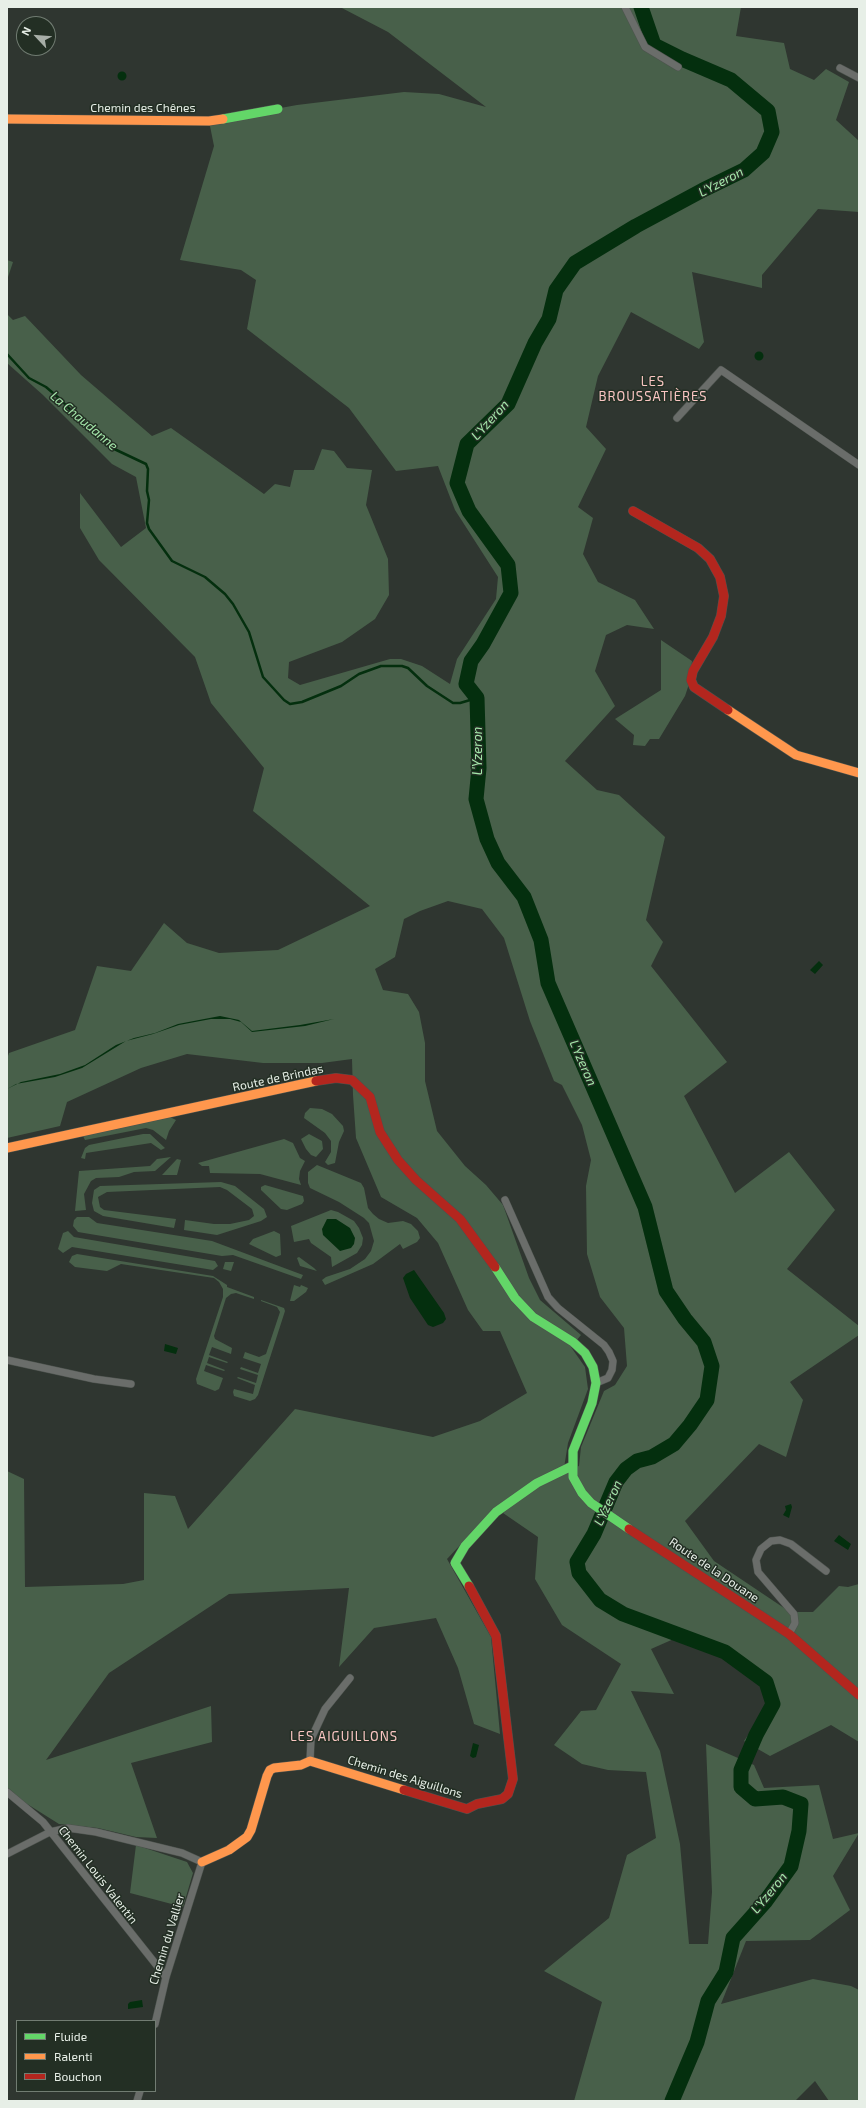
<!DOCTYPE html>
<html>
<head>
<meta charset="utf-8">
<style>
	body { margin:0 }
	#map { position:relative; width:866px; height:2108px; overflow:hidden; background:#2f3630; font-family:"Exo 2",sans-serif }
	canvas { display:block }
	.frame { position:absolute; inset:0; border:8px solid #e7efe7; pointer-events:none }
	.legend { position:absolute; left:16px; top:2020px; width:140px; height:72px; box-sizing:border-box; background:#232f24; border:1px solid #717c72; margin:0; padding:5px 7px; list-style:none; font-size:12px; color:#e7efe7 }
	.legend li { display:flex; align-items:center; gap:8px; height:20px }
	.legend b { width:20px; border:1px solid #717c72 }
	.north { position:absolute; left:16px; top:16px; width:40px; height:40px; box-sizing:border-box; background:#232f24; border:1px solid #717c72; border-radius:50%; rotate:296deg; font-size:11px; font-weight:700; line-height:16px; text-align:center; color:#e7efe7 }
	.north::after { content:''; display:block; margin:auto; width:14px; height:18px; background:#a7aea7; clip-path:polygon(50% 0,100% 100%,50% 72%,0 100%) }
</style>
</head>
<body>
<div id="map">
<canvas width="866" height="2108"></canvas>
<div class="frame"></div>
<ul class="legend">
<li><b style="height:5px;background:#63d668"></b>Fluide</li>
<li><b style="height:5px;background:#ff974d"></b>Ralenti</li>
<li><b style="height:5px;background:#b3261e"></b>Bouchon</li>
</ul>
<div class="north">N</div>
</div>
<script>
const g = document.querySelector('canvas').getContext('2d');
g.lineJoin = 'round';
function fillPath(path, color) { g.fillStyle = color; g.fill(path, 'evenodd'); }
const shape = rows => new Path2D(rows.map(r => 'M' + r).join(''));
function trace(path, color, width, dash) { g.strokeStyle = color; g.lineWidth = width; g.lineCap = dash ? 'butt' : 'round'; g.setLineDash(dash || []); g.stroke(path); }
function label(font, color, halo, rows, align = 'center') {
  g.font = font + ' "Exo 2",sans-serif'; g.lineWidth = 3; g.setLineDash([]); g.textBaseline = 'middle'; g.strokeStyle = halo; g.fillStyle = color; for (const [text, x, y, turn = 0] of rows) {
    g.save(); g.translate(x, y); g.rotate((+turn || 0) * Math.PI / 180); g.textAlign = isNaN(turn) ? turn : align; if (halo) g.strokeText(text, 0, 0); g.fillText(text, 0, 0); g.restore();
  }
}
fillPath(shape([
	[340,7,741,7,736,36,784,43,790,69,814,80,826,69,849,82,836,120,859,141,859,212,818,209,762,275,762,288,692,272,704,342,699,349,631,312,598,376,586,427,606,449,578,507,593,518,583,554,598,582,635,600,654,629,627,625,606,635,595,671,615,706,565,761,597,790,619,795,665,837,646,920,663,942,651,966,727,1062,684,1096,735,1193,789,1152,835,1210,787,1269,859,1326,859,1335,790,1382,803,1400,786,1457,759,1444,685,1521,714,1561,790,1612,813,1612,839,1586,848,1587,859,1584,859,1742,831,1725,770,1756,744,1741,769,1704,763,1685,724,1657,676,1638,651,1649,674,1694,631,1691,660,1751,680,1844,689,1944,708,1944,712,1892,706,1744,754,1765,764,1788,819,1785,833,1839,859,1833,833,1876,850,1910,810,1940,746,1941,721,2004,813,1979,851,1986,859,1990,859,2101,829,2101,815,2081,795,2101,574,2101,602,2002,544,1971,609,1918,627,1855,656,1838,646,1772,608,1770,582,1764,554,1745,581,1711,596,1710,621,1664,562,1625,535,1579,538,1537,503,1513,538,1484,565,1471,579,1466,581,1447,604,1391,615,1385,627,1366,624,1328,600,1297,587,1254,586,1186,591,1160,582,1125,562,1085,554,1081,530,1021,504,938,482,909,448,901,420,911,404,919,395,957,375,969,383,990,408,994,419,1012,425,1043,425,1081,437,1131,465,1166,486,1185,503,1205,529,1278,540,1300,581,1335,571,1347,585,1367,588,1389,568,1443,564,1468,495,1508,447,1559,491,1637,500,1734,474,1724,458,1668,436,1618,374,1628,339,1667,349,1588,229,1594,109,1673,46,1760,211,1706,212,1742,131,1763,157,1838,136,1837,98,1828,59,1824,24,1802,7,1787,7,1471,24,1479,25,1587,123,1584,144,1580,144,1493,175,1496,188,1529,295,1409,433,1437,480,1421,527,1393,500,1331,483,1331,468,1310,438,1243,417,1218,381,1197,356,1138,353,1095,352,1059,322,1063,263,1063,187,1054,141,1068,67,1102,60,1126,7,1138,7,1059,9,1053,75,1030,97,966,131,971,164,923,187,943,219,953,278,950,370,906,253,811,264,768,211,703,195,657,99,560,80,528,80,493,121,547,146,528,136,477,112,464,43,395,7,363,7,314,13,320,25,316,81,375,152,436,171,428,264,494,275,484,290,487,294,470,314,470,322,449,334,451,347,468,372,470,366,505,388,559,389,595,375,619,342,642,289,662,288,678,300,685,390,659,401,659,422,666,450,684,457,659,496,599,498,577,455,510,438,466,396,471,349,408,247,329,256,280,241,270,180,260,214,146,209,121,297,105,404,92,439,94,486,107,388,32],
	[7,260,13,262,7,280],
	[661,640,692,661,689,684,685,696,659,739,650,739,645,746,633,745,634,735,615,719,661,690],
	[310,1108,322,1109,332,1114,343,1126,344,1131,339,1142,335,1163,328,1165,325,1162,331,1152,331,1141,325,1133,304,1118,305,1113],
	[170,1117,176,1120,169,1131,166,1140,153,1130,146,1128,85,1140,83,1136],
	[143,1134,150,1134,165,1148,161,1150,151,1143,86,1153,85,1159,81,1158,85,1148,89,1145],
	[309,1134,322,1141,323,1149,316,1157,311,1155,306,1149,301,1139],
	[284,1139,293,1143,300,1158,305,1161,300,1171,299,1179,301,1185,260,1174,210,1173,209,1166,202,1166,198,1163],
	[171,1157,155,1171,134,1172,119,1177,96,1178,91,1181,84,1194,86,1210,75,1211,79,1171,150,1166,157,1159],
	[177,1159,181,1160,177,1175,162,1175],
	[317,1165,361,1183,364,1188,368,1208,373,1214,379,1219,388,1223,403,1221,411,1224,418,1231,420,1238,417,1242,403,1249,400,1244,373,1264,325,1285,322,1280,326,1277,350,1269,365,1259,371,1251,374,1241,369,1223,364,1218,339,1202,310,1188,308,1183,308,1172],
	[221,1182,235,1186,264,1209,267,1217,261,1221,217,1235,184,1230,185,1220,214,1224,230,1224,249,1220,254,1216,252,1209,227,1190,220,1187,107,1192,98,1197,100,1207,104,1210,176,1219,174,1228,103,1216,94,1211,92,1203,94,1190,100,1186],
	[265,1185,303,1196,304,1201,302,1204,287,1210,281,1209,261,1190,261,1187],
	[331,1210,338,1212,354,1221,359,1228,363,1238,362,1245,357,1253,332,1267,331,1257,311,1243,309,1239,294,1242,291,1226],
	[77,1217,89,1217,97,1223,212,1241,303,1275,301,1279,233,1255,222,1256,78,1232,73,1226,74,1220],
	[68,1231,74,1237,215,1261,218,1266,213,1270,72,1247,63,1253,58,1249,63,1233],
	[274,1231,280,1234,281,1255,276,1257,249,1244,253,1239],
	[77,1254,213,1276,227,1285,227,1287,254,1297,254,1299,236,1293,231,1294,226,1298,214,1336,215,1339,232,1348,231,1354,212,1347,209,1355,228,1362,227,1363,209,1357,207,1363,225,1370,224,1371,206,1365,204,1371,223,1378,219,1389,215,1391,197,1384,196,1379,223,1297,223,1289,219,1282,214,1278,121,1264,107,1271,75,1267,69,1262,72,1256],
	[299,1257,314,1268,317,1271,300,1266,297,1258],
	[225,1262,234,1262,231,1271,223,1269],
	[294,1285,300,1287,301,1285,308,1288,306,1292,294,1301,290,1301],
	[261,1300,284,1308,285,1311,258,1395,255,1399,250,1401,234,1396,233,1392,234,1389,253,1394,255,1385,237,1378,238,1377,256,1383,258,1375,240,1369,241,1367,258,1373,261,1364,243,1358,245,1352,259,1357,266,1354,280,1312,277,1307,261,1301],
	[136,1845,187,1862,193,1873,183,1907,130,1893]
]), '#48604a');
fillPath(shape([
	'117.5 76a4.5 4.5 0 1 1 9 0a4.5 4.5 0 1 1-9 0Z',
	'754.5 356a4.5 4.5 0 1 1 9 0a4.5 4.5 0 1 1-9 0Z',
	[819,961,823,965,815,974,810,970],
	[220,1016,239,1020,252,1031,300,1025,334,1019,305,1026,252,1032,241,1022,230,1019,211,1019,179,1025,153,1034,126,1041,82,1068,55,1077,16,1084,7,1089,21,1082,60,1074,85,1065,116,1045,134,1038,155,1033,178,1024],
	[327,1219,336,1219,350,1228,355,1238,354,1244,351,1248,340,1251,323,1235,322,1229],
	[414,1270,444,1313,446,1319,443,1323,433,1327,428,1325,410,1298,403,1278,406,1274],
	[165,1344,178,1348,176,1354,164,1351],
	[791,1504,792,1507,789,1518,783,1515,786,1510,785,1506],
	[839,1535,851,1544,848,1550,834,1541],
	[473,1743,479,1745,476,1757,473,1758,470,1756],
	[142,2000,143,2007,128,2009,128,2004,130,2002]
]), '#042f0e');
trace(shape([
	[7,354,29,378,46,387,60,399,82,422,110,447,146,464,148,469,147,491,149,500,147,523,149,529,172,561,205,577,225,594,233,604,249,632,263,677,284,700,290,704,302,702,341,686,359,674,381,666,402,666,408,668,427,686,453,703,460,703,477,698]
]), '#042f0e', 2.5);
trace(shape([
	[641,7,654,45,682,59,731,80,768,111,772,132,763,153,744,170,703,190,636,226,575,263,556,290,549,319,535,343,508,404,467,444,457,483,469,511,508,565,511,593,483,644,471,661,466,684,477,698,479,768,476,799,487,839,498,863,524,897,541,940,548,983,645,1207,666,1291,685,1319,704,1342,712,1366,707,1400,690,1425,674,1444,652,1457,637,1461,626,1469,616,1482,594,1534,577,1562,579,1573,600,1600,623,1614,725,1652,766,1682,773,1704,756,1735,741,1770,741,1787,755,1799,783,1797,801,1804,799,1831,791,1866,765,1902,733,1938,726,1972,708,2001,697,2042,672,2101]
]), '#042f0e', 15);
const street = shape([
	[625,7,645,47,678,67],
	[840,68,859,78],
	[677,418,721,370,859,465],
	[505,1200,548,1297,558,1308,604,1345,609,1352,613,1361,612,1370,608,1378,596,1383],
	[7,1360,94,1379,131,1384],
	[789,1634,795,1623,794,1614,758,1572,756,1560,761,1549,771,1541,780,1540,791,1544,826,1571],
	[310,1761,311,1739,325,1709,350,1678],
	[7,1792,43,1822,166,1977],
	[7,1854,50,1832,68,1828,96,1832,182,1853,202,1862,166,1977,155,2024],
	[137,2101,140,2091]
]);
const fast = shape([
	[223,119,278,109],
	[495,1267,515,1298,533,1317,573,1342,585,1353,593,1367,596,1383,592,1403,573,1451,573,1477,582,1493,591,1503,629,1529],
	[469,1586,455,1563,465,1546,496,1512,537,1483,572,1466]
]);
const slow = shape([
	[7,119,209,121,223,119],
	[728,710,796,755,859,773],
	[7,1148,316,1081],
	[202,1862,229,1850,247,1837,251,1830,267,1776,270,1770,274,1768,301,1765,310,1761,404,1790]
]);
const jam = shape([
	[633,511,698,548,710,559,720,577,724,596,721,616,713,637,693,671,691,680,694,687,728,710],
	[316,1081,336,1078,352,1080,370,1097,380,1132,398,1160,416,1180,460,1219,495,1267],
	[629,1529,789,1634,859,1695],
	[404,1790,467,1809,477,1804,502,1799,508,1794,513,1779,496,1636,469,1586]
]);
trace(street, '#4d534e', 8);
trace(fast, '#4d534e', 10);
trace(slow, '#4d534e', 10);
trace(jam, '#4d534e', 10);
trace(street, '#6a6d6a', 7);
trace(fast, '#63d668', 9);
trace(slow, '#ff974d', 9);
trace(jam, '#b3261e', 9);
label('12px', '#e7efe7', '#232f24', [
	["Chemin des Chênes",143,108],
	["Route de Brindas",278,1078,-12],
	["Route de la Douane",714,1570,34],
	["Chemin des Aiguillons",405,1777,17],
	["Chemin Louis Valentin",98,1875,52],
	["Chemin du Vallier",167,1939,-73]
]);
label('italic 13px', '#a5e8ab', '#232f24', [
	["L'Yzeron",721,182,-28],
	["L'Yzeron",490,420,-48],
	["La Chaudanne",84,421,40],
	["L'Yzeron",478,751,-90],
	["L'Yzeron",583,1063,66],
	["L'Yzeron",608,1503,-65],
	["L'Yzeron",769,1893,-51]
]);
g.letterSpacing = '1px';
label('13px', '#f9c5c2', '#232f24', [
	["LES",653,382],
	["BROUSSATIÈRES",653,397],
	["LES AIGUILLONS",344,1737]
]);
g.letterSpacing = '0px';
</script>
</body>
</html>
